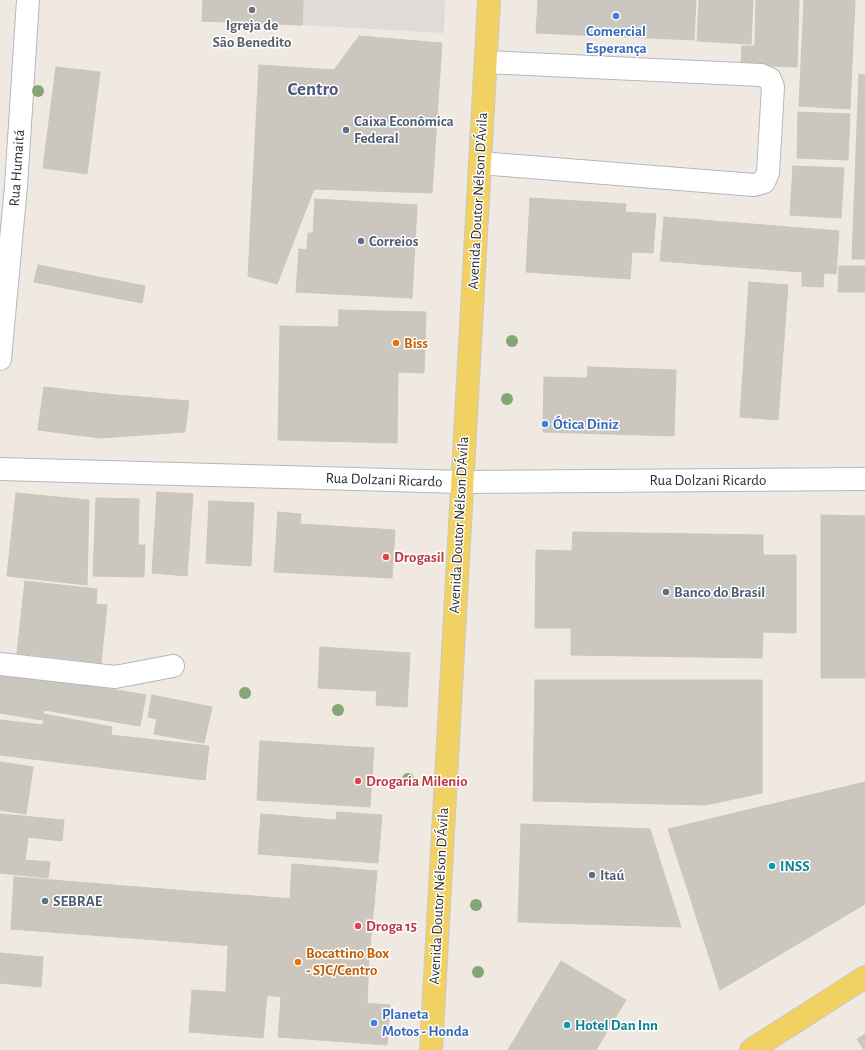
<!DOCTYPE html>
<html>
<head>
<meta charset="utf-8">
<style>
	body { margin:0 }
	canvas { display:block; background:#efe9e1 }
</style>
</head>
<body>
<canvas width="865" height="1050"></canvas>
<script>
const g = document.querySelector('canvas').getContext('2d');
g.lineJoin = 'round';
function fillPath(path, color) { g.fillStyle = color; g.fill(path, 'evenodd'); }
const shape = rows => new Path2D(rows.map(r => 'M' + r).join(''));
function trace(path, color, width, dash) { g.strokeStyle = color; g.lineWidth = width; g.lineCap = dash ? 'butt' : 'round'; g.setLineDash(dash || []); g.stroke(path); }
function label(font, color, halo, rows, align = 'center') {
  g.font = font + ' "Alegreya Sans",sans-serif'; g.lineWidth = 3; g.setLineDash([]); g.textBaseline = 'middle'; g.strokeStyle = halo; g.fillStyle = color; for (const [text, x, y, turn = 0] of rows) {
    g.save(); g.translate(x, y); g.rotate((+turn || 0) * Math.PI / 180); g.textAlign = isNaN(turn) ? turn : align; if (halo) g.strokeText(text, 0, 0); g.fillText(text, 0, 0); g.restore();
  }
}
fillPath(shape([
	[303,0,445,0,444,33,302,25]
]), '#dfdcd8');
const building = shape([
	[203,0,303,0,302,25,202,21,203,0],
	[538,0,696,0,694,40,536,33,538,0],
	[699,0,753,0,751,44,697,41,699,0],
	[756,0,799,0,797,67,741,65,742,46,755,46,756,0],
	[804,0,855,0,850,109,799,106,804,0],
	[359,36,442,43,432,193,314,189,277,284,248,276,259,65,334,70,359,36],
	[56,67,100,72,87,174,43,168,56,67],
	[859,74,865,75,865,259,852,259,859,74],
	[798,112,850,114,848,160,797,158,798,112],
	[793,166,844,168,841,218,790,215,793,166],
	[530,198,626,204,625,212,656,214,653,253,632,252,630,279,526,272,530,198],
	[315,199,417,205,412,298,296,292,299,249,307,250,308,233,313,233,315,199],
	[664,217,839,231,836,274,824,273,823,287,802,286,802,272,660,261,664,217],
	[38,265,145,286,142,303,34,282,38,265],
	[839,266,865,266,865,292,838,292,839,266],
	[749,282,788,285,778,420,740,417,749,282],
	[339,310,426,312,424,373,337,370,339,310],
	[280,326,338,327,337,370,398,372,397,443,278,440,280,326],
	[588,367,676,370,674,436,543,432,544,377,587,378,588,367],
	[44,387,105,394,100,438,38,430,44,387],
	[105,394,189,401,185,432,100,438,105,394],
	[157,492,193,494,187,576,152,573,157,492],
	[16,493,89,500,87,585,7,576,16,493],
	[96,498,139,499,138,545,145,545,144,577,93,576,96,498],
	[209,501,254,503,251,566,206,563,209,501],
	[278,512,301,514,300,524,395,530,392,578,274,572,278,512],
	[821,515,865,516,865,678,821,678,821,515],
	[573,532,763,535,763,555,796,555,796,633,763,632,762,658,571,655,571,628,535,628,536,550,572,551,573,532],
	[25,581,97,589,96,604,107,605,101,663,17,653,25,581],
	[320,647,410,653,407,707,376,705,377,691,318,688,320,647],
	[0,671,146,695,140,726,44,710,42,720,0,713,0,671],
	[535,680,762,680,762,793,706,805,533,801,535,680],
	[152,695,212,707,204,743,154,734,157,719,148,717,152,695],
	[44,714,112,727,111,735,209,746,205,780,0,755,0,720,43,725,44,714],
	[260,741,374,748,370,807,257,800,260,741],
	[0,762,33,767,26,814,0,810,0,762],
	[865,782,865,904,720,990,668,829,865,782],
	[337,812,382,815,378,863,258,854,261,814,336,820,337,812],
	[0,814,64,820,62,841,28,837,25,860,50,862,48,878,0,873,0,814],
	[521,824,650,829,681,927,518,922,521,824],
	[292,864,377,871,374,905,290,899,292,864],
	[14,877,200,892,196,943,11,929,14,877],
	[200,892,374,905,369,957,196,943,200,892],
	[228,945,369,957,368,979,227,968,228,945],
	[0,953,43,957,41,987,0,983,0,953],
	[561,961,626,1000,596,1050,508,1050,561,961],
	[227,968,368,979,367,1004,226,992,227,968],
	[192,990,267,995,263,1038,189,1032,192,990],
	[281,997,390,1005,387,1045,278,1037,281,997],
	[865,1034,865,1050,864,1050,857,1039,865,1034]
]);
fillPath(building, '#cbc7bf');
trace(building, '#cbc5ba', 1);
const minor = shape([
	[480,163,754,185,764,182,768,173,773,87,770,79,761,75,486,62],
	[0,359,16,186,28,0],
	[0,469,461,482,865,479],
	[0,664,115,677,173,666]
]);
const major = shape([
	[431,1050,489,0],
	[751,1050,865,977]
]);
trace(minor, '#b4b7c1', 24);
trace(major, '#c9c9c9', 24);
trace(minor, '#fff', 22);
trace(major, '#f2d163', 22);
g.fillStyle = '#84a574';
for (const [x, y] of [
	[38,91],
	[512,341],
	[507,399],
	[245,693],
	[338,710],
	[408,779],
	[476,905],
	[478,972]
]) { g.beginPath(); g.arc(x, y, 6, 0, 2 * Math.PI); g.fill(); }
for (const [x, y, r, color] of [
	[252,10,4,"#6b7280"],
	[616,16,4,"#3f7fe0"],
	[346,130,4,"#5c6f8a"],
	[361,241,4,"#5c6f8a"],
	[396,343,4,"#e8710a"],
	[545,424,4,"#3f7fe0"],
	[386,557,4,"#e0444e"],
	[666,592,4,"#5c6f8a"],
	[358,781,4,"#e0444e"],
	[772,866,4,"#0f9aa8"],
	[592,875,4,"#5c6f8a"],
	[45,901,4,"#5c6f8a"],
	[358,926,4,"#e0444e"],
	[298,962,4,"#e8710a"],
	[374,1023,4,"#3f7fe0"],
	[567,1025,4,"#0f9aa8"]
]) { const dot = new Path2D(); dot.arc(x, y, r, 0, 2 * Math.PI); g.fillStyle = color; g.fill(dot); trace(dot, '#fff', 1.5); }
label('bold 15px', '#5b616d', '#fff', [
	["Igreja de",252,25],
	["São Benedito",252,42]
]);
label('bold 15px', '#366cbe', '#fff', [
	["Comercial",616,31,"center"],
	["Esperança",616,48,"center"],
	["Ótica Diniz",553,424],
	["Planeta",382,1014],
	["Motos - Honda",382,1031]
], 'left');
label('bold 15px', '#4e5e75', '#fff', [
	["Caixa Econômica",354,121],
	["Federal",354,138],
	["Correios",369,241],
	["Banco do Brasil",674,592],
	["Itaú",600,875],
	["SEBRAE",53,901]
], 'left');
label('15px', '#2e2e2e', '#fff', [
	["Rua Humaitá",17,168,-86],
	["Avenida Doutor Nélson D'Ávila",478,201,-87],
	["Rua Dolzani Ricardo",384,480,2],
	["Rua Dolzani Ricardo",708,480],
	["Avenida Doutor Nélson D'Ávila",459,525,-87],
	["Avenida Doutor Nélson D'Ávila",439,896,-87]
]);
label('bold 15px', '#c56008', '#fff', [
	["Biss",404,343],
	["Bocattino Box",306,953],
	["- SJC/Centro",306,970]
], 'left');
label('bold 15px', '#be3a42', '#fff', [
	["Drogasil",394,557],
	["Drogaria Milenio",366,781],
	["Droga 15",366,926]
], 'left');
label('bold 15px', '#0d838f', '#fff', [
	["INSS",780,866],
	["Hotel Dan Inn",575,1025]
], 'left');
label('bold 19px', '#4d5680', '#fff', [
	["Centro",313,89]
]);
</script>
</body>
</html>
